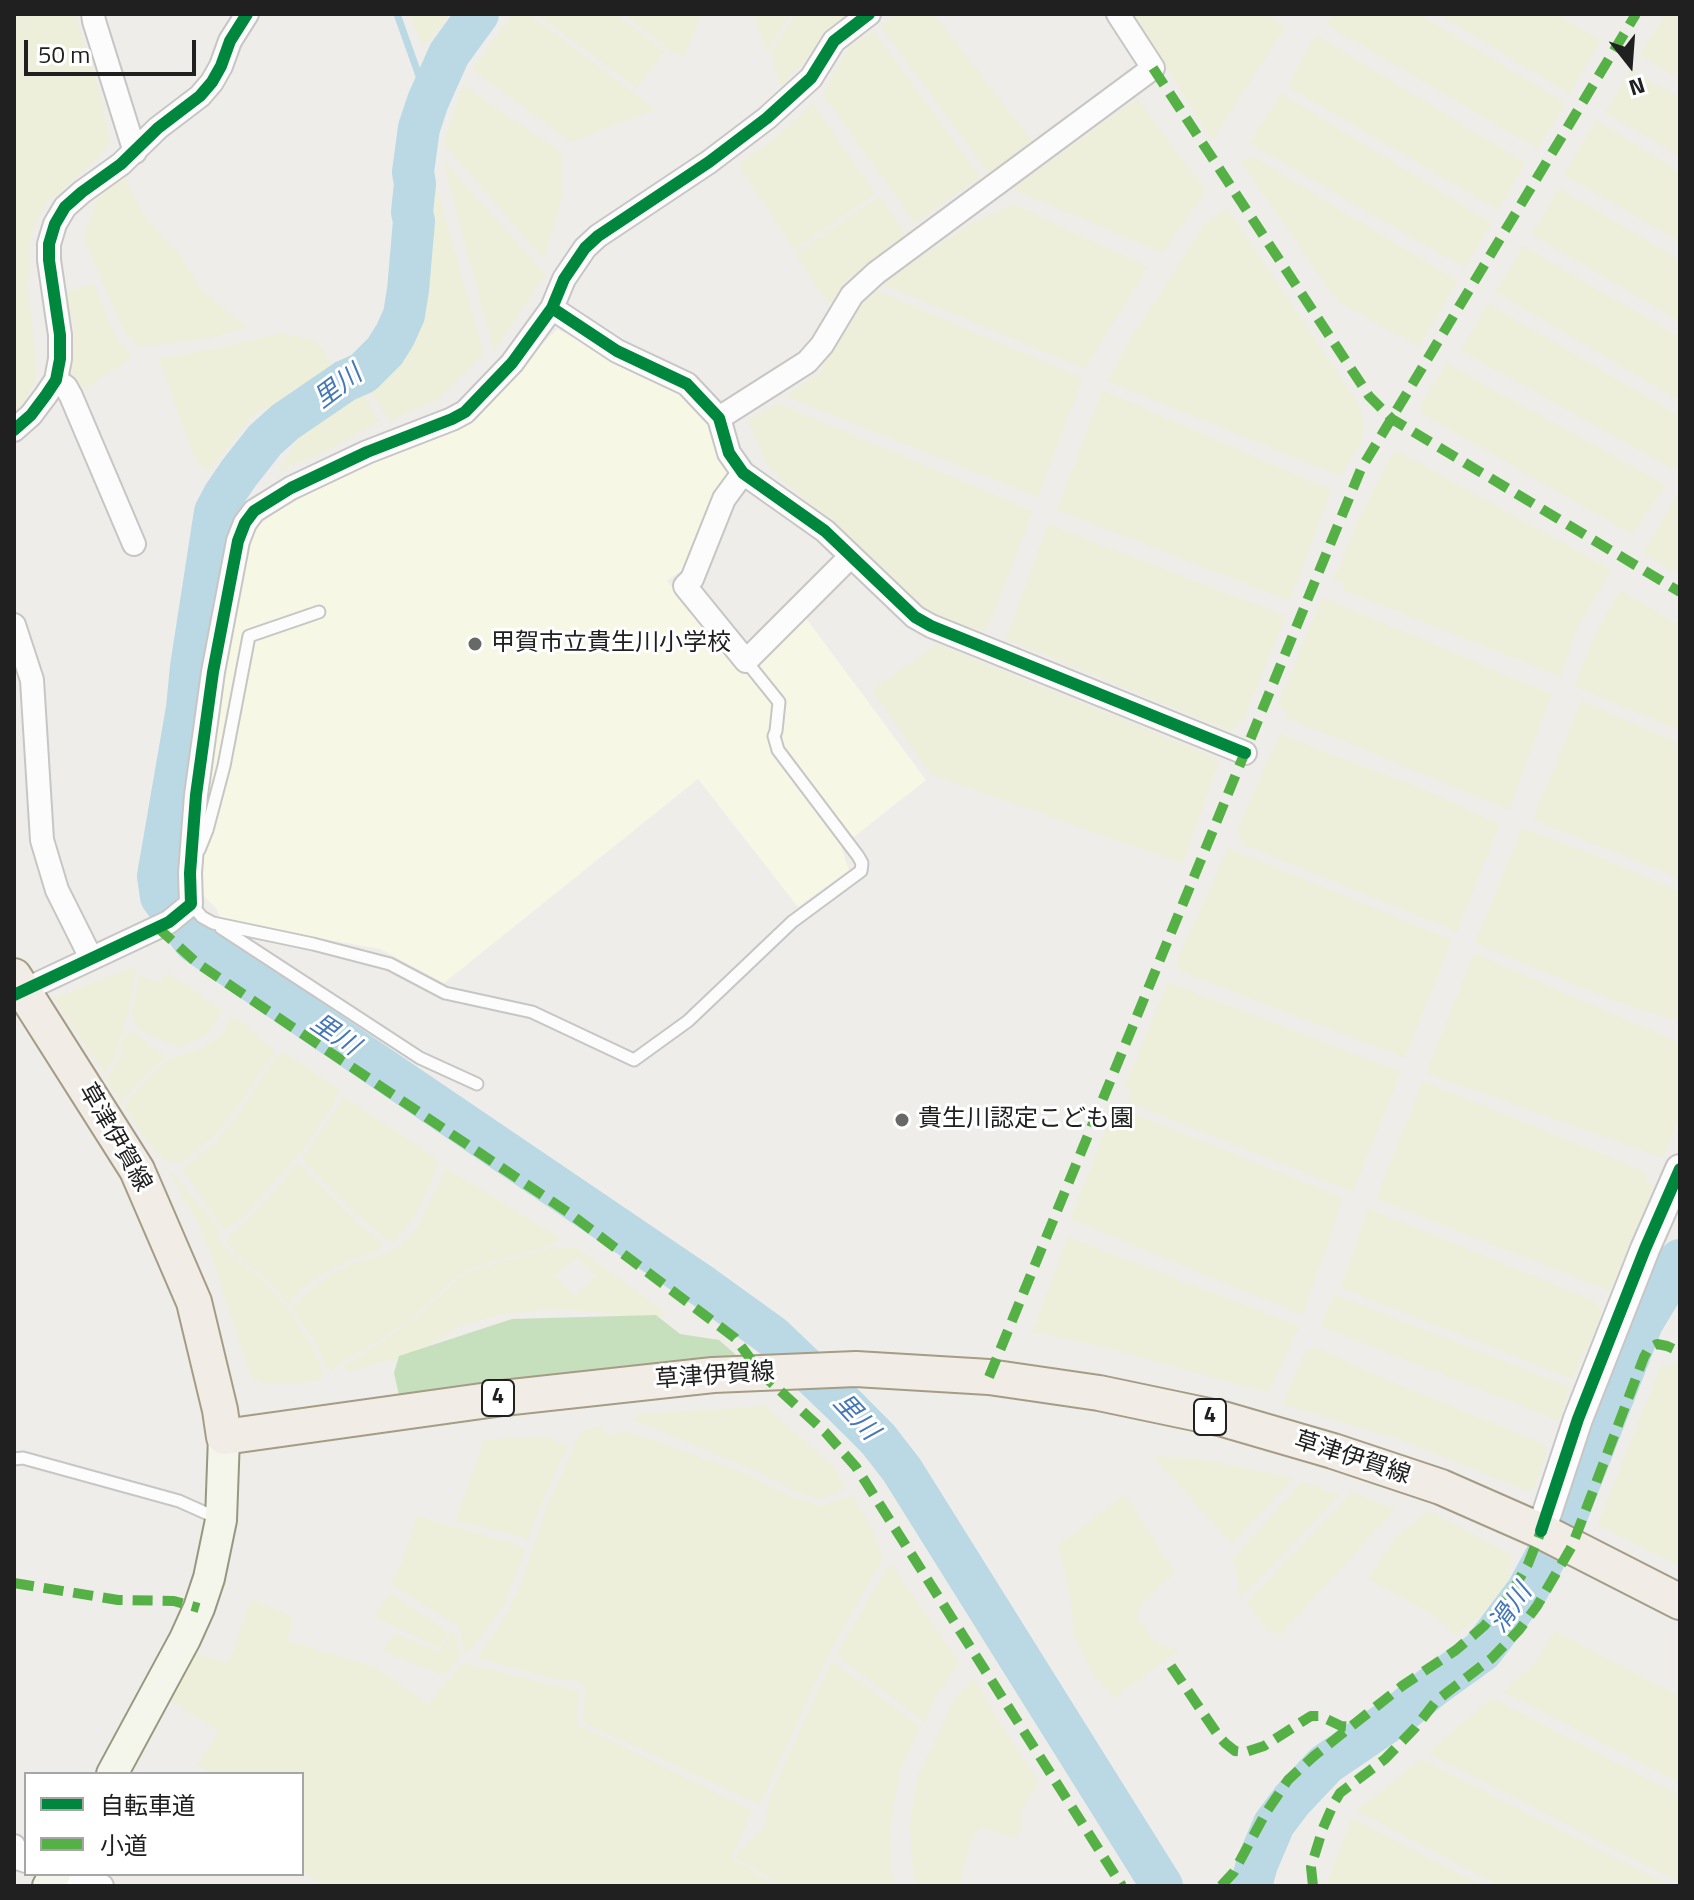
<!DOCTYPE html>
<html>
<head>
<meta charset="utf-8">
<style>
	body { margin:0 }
	#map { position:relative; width:1694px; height:1900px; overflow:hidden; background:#eeede9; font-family:"Titillium Web","Noto Sans JP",sans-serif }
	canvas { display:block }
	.frame { position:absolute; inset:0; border:16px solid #202020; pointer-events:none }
	.legend { position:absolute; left:24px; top:1772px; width:280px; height:104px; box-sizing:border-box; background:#fff; border:2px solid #a6a6a6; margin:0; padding:10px 14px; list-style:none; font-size:24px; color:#202020 }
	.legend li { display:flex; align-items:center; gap:16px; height:40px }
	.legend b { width:40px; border:2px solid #a6a6a6 }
	.north { position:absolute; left:1590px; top:24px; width:80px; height:80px; -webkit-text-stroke:6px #fff; paint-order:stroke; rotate:163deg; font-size:22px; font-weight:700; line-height:32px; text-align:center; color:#202020 }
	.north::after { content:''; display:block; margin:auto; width:28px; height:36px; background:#202020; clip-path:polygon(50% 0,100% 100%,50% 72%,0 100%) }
	.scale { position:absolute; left:24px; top:40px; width:172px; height:36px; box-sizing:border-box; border:4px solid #202020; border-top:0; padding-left:10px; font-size:24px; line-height:28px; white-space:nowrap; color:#202020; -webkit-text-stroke:6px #fff; paint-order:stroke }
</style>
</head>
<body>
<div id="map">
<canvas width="1694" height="1900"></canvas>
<div class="frame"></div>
<ul class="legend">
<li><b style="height:10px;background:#00873e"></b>自転車道</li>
<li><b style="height:10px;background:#55b145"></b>小道</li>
</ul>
<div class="north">N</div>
<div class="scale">50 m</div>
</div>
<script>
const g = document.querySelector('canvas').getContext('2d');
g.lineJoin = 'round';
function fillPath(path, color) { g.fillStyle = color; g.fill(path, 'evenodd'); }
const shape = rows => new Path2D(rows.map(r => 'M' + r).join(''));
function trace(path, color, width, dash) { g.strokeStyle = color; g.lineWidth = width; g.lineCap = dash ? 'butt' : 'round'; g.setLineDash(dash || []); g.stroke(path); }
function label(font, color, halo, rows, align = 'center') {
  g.font = font + ' "Titillium Web","Noto Sans JP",sans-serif'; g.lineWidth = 6; g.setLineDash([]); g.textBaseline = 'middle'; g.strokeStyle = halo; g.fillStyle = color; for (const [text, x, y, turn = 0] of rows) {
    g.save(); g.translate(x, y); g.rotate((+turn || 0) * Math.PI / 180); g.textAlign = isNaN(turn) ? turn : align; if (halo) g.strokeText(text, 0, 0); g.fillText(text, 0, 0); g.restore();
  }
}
fillPath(shape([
	[557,329,682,392,711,426,730,473,685,568,667,581,747,674,803,614,926,780,841,847,849,870,798,907,698,779,444,983,380,949,222,921,216,908,201,893,203,799,247,544,257,527,297,494,405,446,469,422]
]), '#f7f7e5');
fillPath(shape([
	[14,14,75,14,101,97,110,141,103,154,45,205,31,233,28,290,35,349,36,380,21,407,14,413],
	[410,14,450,14,429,41,422,45],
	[512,14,528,14,656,109,571,142,472,70],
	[536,14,616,14,665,52,637,88],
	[624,14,702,14,684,57,671,52],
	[755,14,790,14,767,52,754,17],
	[795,14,846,14,781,87,771,53],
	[897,14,934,14,1034,143,988,173,880,26],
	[1133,14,1266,14,1286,26,1212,141],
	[1332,14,1419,14,1566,103,1538,149,1326,25],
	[1437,14,1556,14,1601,40,1570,94],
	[1665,14,1680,14,1680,79,1639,55],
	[873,30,981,177,915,223,823,95,835,70,850,46],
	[1316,35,1526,163,1498,210,1287,86],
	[1631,69,1680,98,1680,157,1605,112],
	[463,85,562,152,561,203,543,259,443,143],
	[1281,93,1492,223,1464,268,1249,143],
	[1137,98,1206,191,1163,253,1012,189],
	[813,103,876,194,794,250,738,164,774,139],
	[1596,120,1680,172,1680,242,1564,175],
	[1254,157,1458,281,1419,347,1337,301,1240,161],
	[442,159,546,274,494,352,448,180],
	[125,177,147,220,180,255,203,291,247,327,207,339,139,347,124,332,83,237,100,190],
	[435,181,484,354,439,399,390,421,369,391,406,354,419,319],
	[1559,188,1680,260,1680,322,1531,234],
	[880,196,909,239,846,282,834,302,826,301,795,254],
	[1013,204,1148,267,1085,369,881,284,968,225],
	[1227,208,1360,406,1364,427,1360,445,1340,476,1107,381,1134,333,1205,223],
	[1523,246,1680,337,1680,401,1495,292],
	[94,284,113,331,132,358,84,390,70,372,75,330,66,292],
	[878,291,1083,378,1038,497,785,396,820,372,851,309,860,295],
	[1487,303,1680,416,1680,462,1675,470,1461,351],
	[281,333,307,338,323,347,331,366,316,385,254,414,221,456,208,471,195,460,159,359,217,348],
	[1446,363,1666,485,1632,535,1421,413,1422,403],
	[1102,390,1331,490,1290,601,1057,510],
	[362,391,379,421,333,448,276,473,300,434],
	[777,403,1033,511,989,625,981,633,938,620,768,467,748,420],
	[1396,450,1612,570,1577,628,1561,677,1343,590,1344,584,1334,579,1358,520,1388,461],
	[1677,495,1680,497,1680,576,1643,553],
	[1048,524,1286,616,1243,721,1230,731,1006,639],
	[1620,590,1680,625,1680,731,1574,686,1594,637],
	[1322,597,1552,694,1509,810,1285,717,1287,710,1277,706],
	[937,644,1217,758,1217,767,1183,864,930,774,872,690],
	[1581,701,1680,743,1680,878,1533,820],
	[1280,734,1423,789,1500,824,1457,932,1242,844,1237,829],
	[1522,828,1607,860,1680,892,1680,1022,1617,1002,1475,943],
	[1228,848,1452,940,1405,1058,1179,971,1176,963],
	[1474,953,1680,1043,1680,1116,1663,1158,1426,1073],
	[136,966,128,1015,115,1057,105,1074,53,998],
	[168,972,222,1010,209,1034,179,1048,137,1029,132,1015,139,975,157,983],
	[1168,982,1401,1072,1353,1192,1127,1102,1131,1091,1124,1088],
	[231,1017,240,1020,275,1051,237,1108,216,1134,184,1161,174,1162,163,1159,143,1136,124,1105,152,1074,169,1059,204,1047,217,1038,225,1030],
	[133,1031,152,1047,168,1057,153,1068,121,1102,106,1079,114,1067,121,1053,123,1036],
	[285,1052,340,1090,333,1105,303,1150,243,1218,224,1231,182,1169,216,1142,244,1106,274,1058],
	[1423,1081,1646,1172,1645,1181,1654,1187,1610,1291,1376,1199],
	[344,1097,434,1156,439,1165,414,1219,393,1243,380,1235,353,1211,311,1170,302,1158],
	[1115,1106,1343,1198,1303,1315,1070,1219],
	[294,1165,300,1165,359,1224,383,1244,382,1249,351,1260,327,1272,302,1289,289,1304,264,1277,234,1253,226,1239,248,1219,275,1191],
	[446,1168,559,1237,555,1244,469,1269,455,1278,439,1294,407,1321,374,1344,348,1358,332,1371,325,1366,314,1339,291,1308,312,1288,332,1274,351,1264,386,1253,405,1242,417,1227],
	[167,1170,177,1178,217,1226,220,1240,232,1256,260,1277,287,1307,312,1345,324,1375,319,1380,296,1384,263,1384,251,1377,211,1254,196,1219],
	[1368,1208,1597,1302,1603,1314,1572,1379,1341,1288],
	[1068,1237,1299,1326,1269,1393,1095,1345,1032,1332],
	[554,1247,576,1247,668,1314,652,1319,587,1311,543,1310,499,1315,464,1325,413,1354,347,1372,344,1365,379,1344,414,1318,442,1295,456,1280,470,1271],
	[577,1257,596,1276,574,1296,555,1275],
	[1334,1294,1570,1387,1559,1421,1320,1326],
	[1318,1348,1383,1378,1546,1445,1545,1457,1535,1486,1527,1491,1403,1441,1282,1404,1306,1350],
	[1674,1361,1680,1364,1680,1556,1676,1564,1597,1525,1661,1365,1669,1367],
	[766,1406,833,1466,846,1488,833,1495,818,1499,790,1489,767,1476,632,1419,639,1414],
	[599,1426,609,1435,627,1431,710,1460,754,1477,788,1495,819,1506,853,1495,873,1531,883,1558,827,1658,760,1805,582,1722,586,1688,577,1681,553,1679,477,1658,504,1618,520,1586,545,1511,581,1431],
	[529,1437,548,1438,568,1445,539,1510,528,1541,515,1535,455,1521,484,1440],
	[1152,1456,1197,1458,1294,1478,1232,1544],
	[1302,1481,1340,1495,1241,1598,1234,1557],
	[1352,1492,1396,1509,1282,1633,1269,1632,1246,1602],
	[1125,1494,1175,1573,1143,1602,1136,1617,1157,1643,1180,1650,1114,1698,1095,1677,1074,1635,1070,1595,1058,1545],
	[1428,1510,1512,1555,1509,1580,1483,1614,1456,1635,1429,1613,1367,1578,1396,1537],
	[417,1516,509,1542,526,1549,503,1608,474,1646,465,1654,458,1626,390,1584,401,1564],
	[891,1564,960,1663,935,1698,925,1723,836,1655,882,1576],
	[391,1593,449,1633,438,1648,373,1616],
	[251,1599,293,1617,287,1640,377,1668,428,1704,462,1663,579,1691,577,1724,752,1810,732,1858,776,1886,322,1886,322,1883,302,1872,302,1774,213,1774,197,1765,218,1731,171,1701,194,1654,229,1662],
	[1555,1631,1680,1696,1680,1783,1503,1692,1536,1661],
	[452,1632,457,1636,461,1657,444,1676,382,1651,394,1633,438,1652],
	[832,1661,920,1726,900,1772,890,1829,892,1873,896,1886,782,1886,734,1857,765,1825,769,1799,775,1784],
	[974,1678,1004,1730,1039,1782,1022,1809,1021,1832,1013,1838,990,1830,979,1828,972,1838,959,1886,917,1886,912,1865,910,1822,918,1776,954,1699],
	[1491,1698,1680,1795,1680,1883,1427,1753],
	[1421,1759,1671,1886,1500,1886,1356,1811],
	[1352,1818,1483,1886,1328,1886,1326,1884]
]), '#edefdb');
fillPath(shape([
	[656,1315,680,1334,719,1340,736,1355,399,1395,394,1373,399,1356,512,1319]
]), '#c6dfbc');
trace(shape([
	[397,14,428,101]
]), '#bad9e4', 7);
trace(shape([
	[478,14,449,54,428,101,419,128,413,172,415,184,412,212,414,221,408,290,404,315,395,335,385,351,363,373,345,381,285,422,265,440,239,473,224,495,215,512,191,667,187,708,158,876,161,897,194,941,704,1287,772,1336,843,1404,878,1439,902,1470,1162,1886],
	[1251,1886,1257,1864,1274,1824,1292,1800,1326,1764,1398,1715,1432,1687,1482,1651,1527,1591,1563,1525,1642,1323,1680,1260]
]), '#bad9e4', 42);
const service = shape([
	[199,850,207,830,224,766,249,636,319,612],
	[191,904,202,917,213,923,313,944,390,964,445,993,532,1012,634,1060,688,1021,792,922,861,871,862,863,858,856,778,750,774,736,776,731,779,702,746,661],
	[221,928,420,1058,477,1084],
	[14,1459,23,1458,179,1501,217,1518]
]);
const minor = shape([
	[93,14,94,21,135,152],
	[552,308,617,351,687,384,719,418,729,453,743,473,825,531,915,617,931,626,1245,753],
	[56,380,66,387,71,396,134,544],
	[719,418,807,362,822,345,852,295,876,273,1153,68,1118,14],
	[14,430,31,415,46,395,56,380,60,359,60,335,49,260,49,244,55,224,65,207,82,192,121,164,158,128,200,96,212,82,221,66,230,41,247,14],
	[743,473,724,499,692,579,685,586,746,661,851,556],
	[14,625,32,680,42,840,57,890,91,958],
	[14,995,169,922,191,904,190,873,196,795,213,672,238,541,245,523,254,511,291,488,367,452,452,419,465,412,512,363,552,308,564,279,585,248,598,236,709,162,767,118,811,78,834,41,869,14],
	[14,1846,20,1859,26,1861],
	[64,1874,102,1886]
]);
const tertiary = shape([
	[1541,1531,1578,1419,1645,1249,1680,1169]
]);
const secondary = shape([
	[112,1774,185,1639,199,1608,209,1578,221,1520,224,1437],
	[48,1886,55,1874]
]);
const primary = shape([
	[14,976,137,1170,194,1302,220,1410,224,1437,503,1398,713,1375,856,1369,989,1377,1099,1393,1223,1419,1333,1451,1441,1487,1541,1531,1680,1602]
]);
trace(service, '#c7c6c5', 15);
trace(minor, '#c7c6c5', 26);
trace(tertiary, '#c7c6c5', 32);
trace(secondary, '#96997f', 34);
trace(primary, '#a59c85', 38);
trace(service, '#fcfcfc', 11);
trace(minor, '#fcfcfc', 22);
trace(tertiary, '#fcfcfc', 28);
trace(secondary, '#f4f5eb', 30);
trace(primary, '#f1ede6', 34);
trace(shape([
	[1153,68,1369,396,1392,419,1680,592],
	[157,927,197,963,569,1213,735,1338,762,1374,825,1432,856,1467,1122,1886],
	[989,1377,1361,469,1636,14],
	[14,1583,118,1600,174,1601,199,1608],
	[1171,1666,1218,1735,1225,1743,1235,1751,1246,1752,1264,1746,1311,1716,1320,1716,1341,1726,1351,1727],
	[1221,1886,1234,1872,1265,1814,1288,1780,1314,1756,1402,1686,1456,1650,1484,1626,1510,1595,1528,1564,1541,1531],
	[1313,1886,1311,1867,1323,1828,1334,1803,1340,1793,1385,1759,1415,1728,1436,1701,1492,1658,1519,1630,1537,1606,1572,1546,1644,1357,1649,1348,1657,1344,1667,1346,1680,1352]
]), '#55b145', 10, [20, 10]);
trace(shape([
	[552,308,617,351,687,384,719,418,729,453,743,473,825,531,915,617,931,626,1245,753],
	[14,430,31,415,46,395,56,380,60,359,60,335,49,260,49,244,55,224,65,207,82,192,121,164,158,128,200,96,212,82,221,66,230,41,247,14],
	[14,995,169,922,191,904,190,873,196,795,213,672,238,541,245,523,254,511,291,488,367,452,452,419,465,412,512,363,552,308,564,279,585,248,598,236,709,162,767,118,811,78,834,41,869,14],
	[1541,1531,1578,1419,1645,1249,1680,1169]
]), '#00873e', 12);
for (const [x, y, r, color] of [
	[475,644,8,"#686866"],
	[902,1120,8,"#686866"]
]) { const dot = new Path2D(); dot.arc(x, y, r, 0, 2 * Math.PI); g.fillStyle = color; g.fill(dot); trace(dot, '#fff', 3); }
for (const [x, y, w] of [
	[498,1398,32],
	[1210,1417,32]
]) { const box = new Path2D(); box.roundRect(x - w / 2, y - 18, w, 36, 6); g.fillStyle = '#fff'; g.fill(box); trace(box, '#202020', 2); }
label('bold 22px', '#202020', null, [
	["4",498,1398],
	["4",1210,1417]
]);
label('24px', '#202020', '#fff', [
	["甲賀市立貴生川小学校",491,644],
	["貴生川認定こども園",918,1120]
], 'left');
label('24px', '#202020', '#fff', [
	["草津伊賀線",114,1138,60],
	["草津伊賀線",715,1377,-4],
	["草津伊賀線",1352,1459,18]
]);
label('italic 26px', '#4478b8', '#fff', [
	["里川",339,388,-37],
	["里川",334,1036,34],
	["里川",855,1418,47],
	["滑川",1512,1609,-55]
]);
</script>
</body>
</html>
